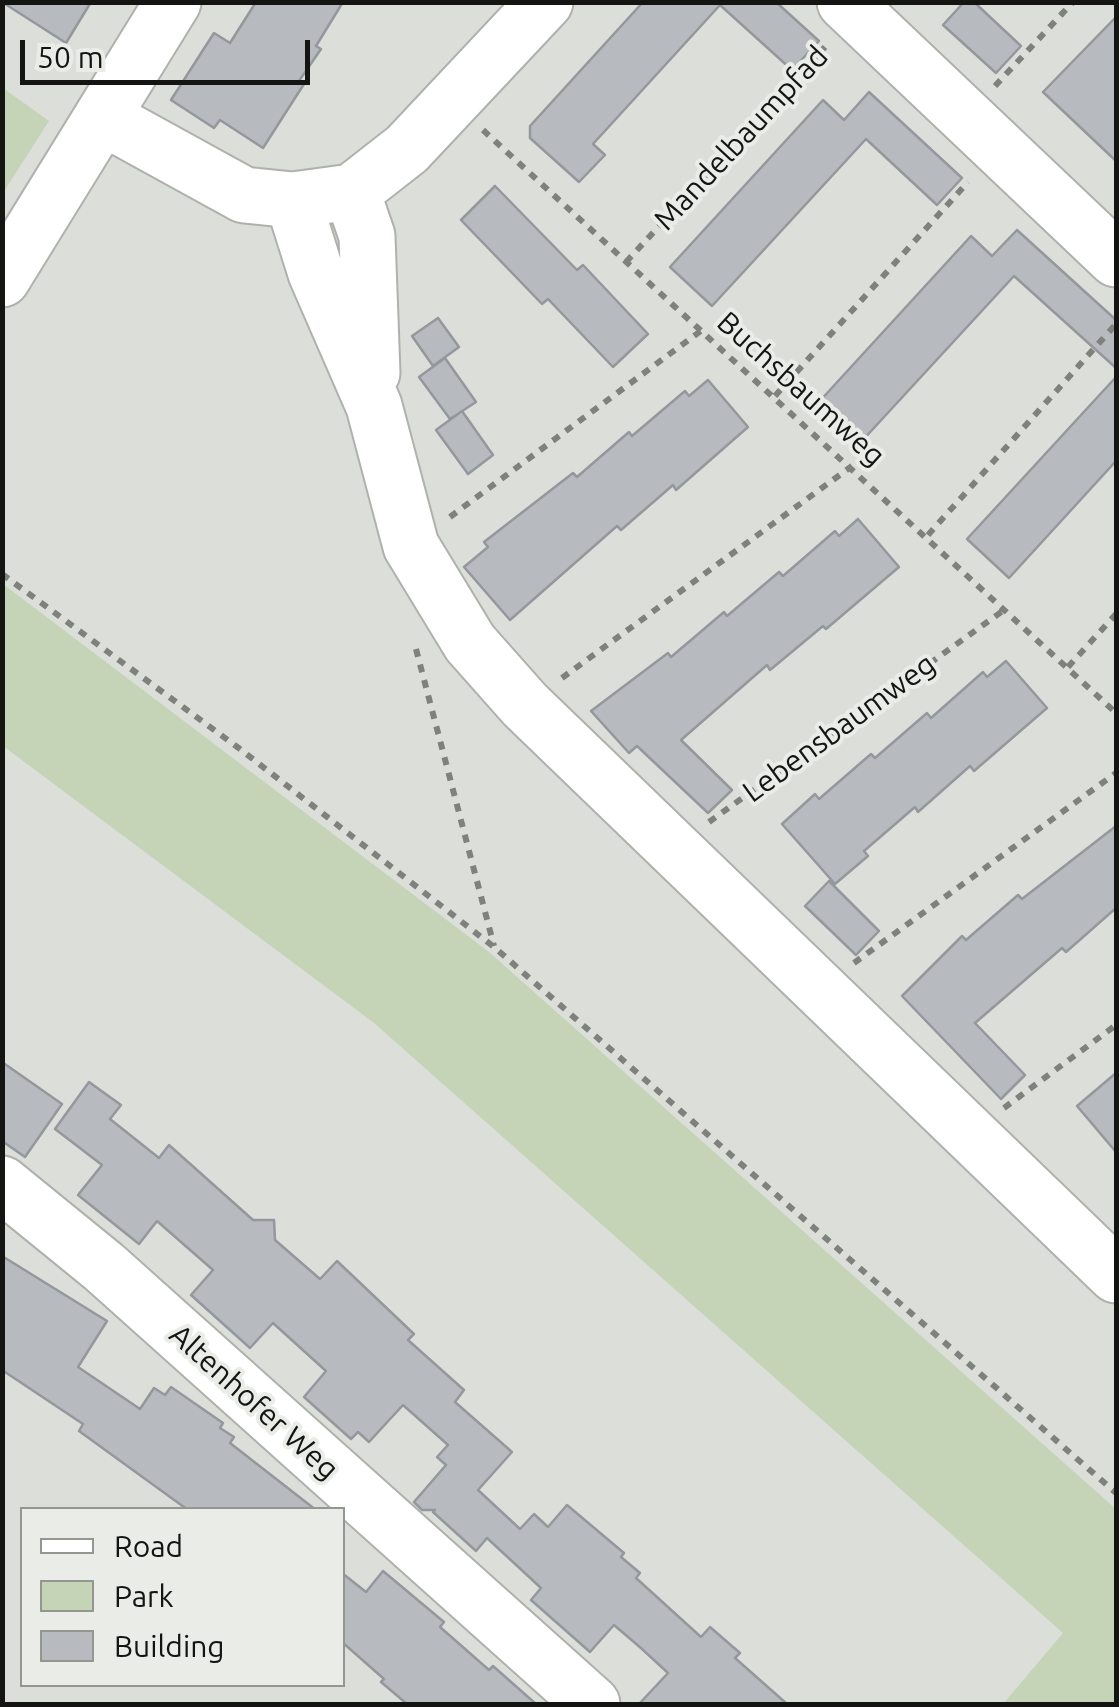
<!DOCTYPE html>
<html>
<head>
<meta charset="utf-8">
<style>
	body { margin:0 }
	#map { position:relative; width:1119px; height:1707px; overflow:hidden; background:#dcdfd9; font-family:Ubuntu,sans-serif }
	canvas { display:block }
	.frame { position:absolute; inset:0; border:5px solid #141513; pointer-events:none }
	.legend { position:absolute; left:20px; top:1507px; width:325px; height:180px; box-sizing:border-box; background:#e9ece7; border:2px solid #949692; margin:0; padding:12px 18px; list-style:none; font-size:30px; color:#141513 }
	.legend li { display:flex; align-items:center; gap:20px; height:50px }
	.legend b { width:50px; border:2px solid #949692 }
	.scale { position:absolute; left:20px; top:40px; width:290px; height:45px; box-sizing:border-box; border:5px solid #141513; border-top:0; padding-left:12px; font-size:30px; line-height:35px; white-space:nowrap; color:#141513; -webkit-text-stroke:8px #e9ece7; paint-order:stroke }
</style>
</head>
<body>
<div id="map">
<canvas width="1119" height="1707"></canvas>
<div class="frame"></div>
<ul class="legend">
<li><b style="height:12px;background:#fff"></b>Road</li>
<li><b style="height:28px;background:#c5d4b7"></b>Park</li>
<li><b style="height:28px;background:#b7bbc0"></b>Building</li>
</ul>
<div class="scale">50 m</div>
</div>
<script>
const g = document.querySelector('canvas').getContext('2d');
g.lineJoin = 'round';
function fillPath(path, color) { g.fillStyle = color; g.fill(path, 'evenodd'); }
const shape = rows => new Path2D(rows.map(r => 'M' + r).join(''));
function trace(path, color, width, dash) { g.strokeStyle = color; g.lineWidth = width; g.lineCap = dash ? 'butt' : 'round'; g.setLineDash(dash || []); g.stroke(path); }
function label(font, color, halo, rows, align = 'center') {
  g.font = font + ' Ubuntu,sans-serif'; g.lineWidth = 8; g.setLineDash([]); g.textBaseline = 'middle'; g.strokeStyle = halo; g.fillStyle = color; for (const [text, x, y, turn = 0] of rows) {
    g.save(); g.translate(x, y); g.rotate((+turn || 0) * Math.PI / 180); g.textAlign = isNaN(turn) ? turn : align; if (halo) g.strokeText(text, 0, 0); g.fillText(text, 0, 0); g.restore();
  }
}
fillPath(shape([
	[3,88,49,121,3,193],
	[3,584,489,952,1116,1509,1116,1704,1003,1704,1063,1633,374,1023,3,746]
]), '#c5d4b7');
const building = shape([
	[2,2,91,2,66,43,2,2],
	[256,2,343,2,316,46,321,49,299,81,304,84,263,148,220,120,214,128,171,100,214,33,230,43,256,2],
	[643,2,776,2,819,41,792,70,720,5,593,144,605,155,579,182,530,138,530,126,643,2],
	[964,2,974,2,1021,46,996,73,943,25,964,2],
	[1116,17,1116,161,1043,92,1116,17],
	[869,92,962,178,937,205,866,139,712,306,670,267,823,100,844,120,869,92],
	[495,186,577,270,583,265,648,334,613,367,548,299,542,304,461,220,495,186],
	[1017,230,1116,320,1116,368,1014,276,861,442,818,403,971,236,992,256,1017,230],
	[438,318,459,347,433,366,412,336,438,318],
	[445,358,476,402,450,419,419,377,445,358],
	[1116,377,1116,461,1009,578,967,539,1116,377],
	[708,380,748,427,676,490,673,485,621,530,617,526,510,620,464,567,488,547,484,542,573,473,577,477,629,432,632,436,685,391,689,396,708,380],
	[462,411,493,455,468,474,436,430,462,411],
	[858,519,899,567,826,629,823,626,770,670,767,665,681,740,732,790,708,813,637,746,629,753,591,711,668,653,671,657,724,612,727,616,779,572,783,576,835,531,839,536,858,519],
	[1006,661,1047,708,974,771,970,766,918,812,915,807,864,851,868,856,835,884,782,824,815,794,819,799,871,754,875,758,927,713,931,718,983,672,987,677,1006,661],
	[1116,826,1116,908,1066,952,1062,948,975,1023,1025,1075,1001,1099,902,996,962,936,966,940,1018,895,1022,899,1116,826],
	[829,881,879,931,856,955,805,906,829,881],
	[2,1062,62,1104,25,1157,2,1141,2,1062],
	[1116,1073,1116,1152,1077,1106,1116,1073],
	[89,1082,121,1105,110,1119,159,1158,169,1145,253,1220,274,1220,275,1240,320,1279,337,1261,414,1334,408,1340,464,1390,455,1402,512,1452,478,1490,520,1529,534,1514,548,1527,567,1505,624,1553,621,1557,640,1573,636,1578,701,1637,710,1627,740,1653,735,1658,787,1704,639,1704,668,1673,642,1649,614,1625,590,1652,531,1600,541,1588,487,1538,476,1551,433,1512,435,1510,422,1510,414,1502,446,1465,437,1457,448,1445,403,1405,369,1442,358,1432,351,1439,304,1397,326,1371,284,1333,273,1323,250,1348,191,1295,213,1270,157,1221,139,1244,78,1195,102,1165,55,1129,89,1082],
	[2,1256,107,1321,78,1367,140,1409,154,1388,165,1395,171,1387,223,1423,220,1428,234,1437,230,1443,316,1510,188,1510,79,1431,83,1424,2,1370,2,1256],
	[383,1571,444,1622,440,1627,489,1670,493,1666,536,1704,407,1704,381,1682,384,1679,342,1642,342,1573,366,1592,383,1571]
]);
fillPath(building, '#b7bbc0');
trace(building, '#94979c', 2.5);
const minor = shape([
	[845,2,1116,259],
	[104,118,244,195,293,200,352,192,407,149,545,2],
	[352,192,367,236,372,373],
	[293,200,316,273,374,406,411,546,470,643,525,705,1116,1275],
	[2,279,173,2],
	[2,1184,104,1267,592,1704]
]);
trace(minor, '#afb1ac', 59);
trace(shape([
	[995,86,1073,2],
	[483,130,1116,713],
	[626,262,825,47],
	[775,396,968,182],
	[450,517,702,330],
	[928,535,1116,324],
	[2,574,240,749,494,947,1116,1493],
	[416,649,494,946],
	[1068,667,1116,614],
	[562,678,852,466],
	[709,822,1004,610],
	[854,963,1116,773],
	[1004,1108,1116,1025]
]), '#7e817c', 6, [8, 8]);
trace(minor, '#fff', 55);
label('30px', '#141513', '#e9ece7', [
	["Mandelbaumpfad",741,138,-47],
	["Buchsbaumweg",801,389,42],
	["Lebensbaumweg",839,728,-36],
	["Altenhofer Weg",254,1402,42]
]);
</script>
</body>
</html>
